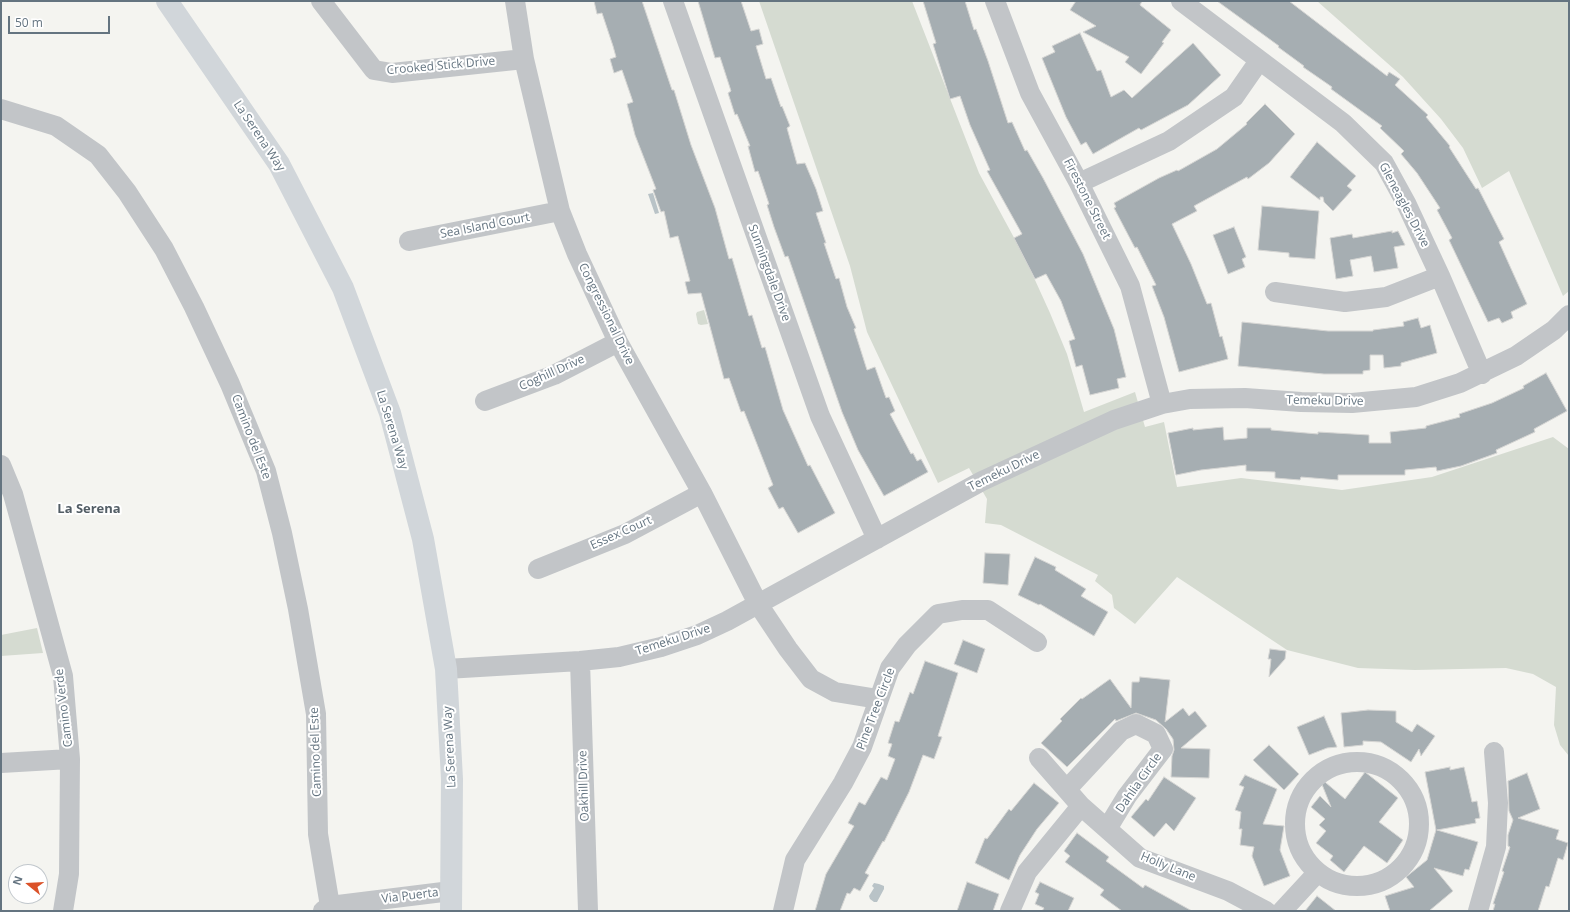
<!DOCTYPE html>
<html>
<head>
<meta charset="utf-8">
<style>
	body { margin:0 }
	#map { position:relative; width:1570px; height:912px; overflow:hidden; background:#f4f4f0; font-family:"Open Sans",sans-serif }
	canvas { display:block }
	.frame { position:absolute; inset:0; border:2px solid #647480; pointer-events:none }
	.north { position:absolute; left:8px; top:864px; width:40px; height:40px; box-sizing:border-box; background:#fff; border:1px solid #c1c7cc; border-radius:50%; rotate:288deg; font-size:11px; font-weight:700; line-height:16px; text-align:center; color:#647480 }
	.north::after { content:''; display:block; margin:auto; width:14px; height:18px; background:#db5229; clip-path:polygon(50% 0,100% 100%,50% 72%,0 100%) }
	.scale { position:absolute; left:8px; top:16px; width:102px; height:18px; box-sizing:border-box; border:2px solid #647480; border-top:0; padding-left:5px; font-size:12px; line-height:14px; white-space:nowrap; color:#647480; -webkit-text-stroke:3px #fff; paint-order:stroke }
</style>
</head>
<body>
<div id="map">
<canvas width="1570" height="912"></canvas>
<div class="frame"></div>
<div class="north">N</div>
<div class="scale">50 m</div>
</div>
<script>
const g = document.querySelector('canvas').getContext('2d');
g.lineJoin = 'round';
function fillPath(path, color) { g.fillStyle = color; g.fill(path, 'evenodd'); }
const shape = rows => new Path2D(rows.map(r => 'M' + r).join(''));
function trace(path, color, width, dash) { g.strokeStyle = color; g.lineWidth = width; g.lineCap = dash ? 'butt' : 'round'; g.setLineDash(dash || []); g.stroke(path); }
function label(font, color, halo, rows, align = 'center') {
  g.font = font + ' "Open Sans",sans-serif'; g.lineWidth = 4; g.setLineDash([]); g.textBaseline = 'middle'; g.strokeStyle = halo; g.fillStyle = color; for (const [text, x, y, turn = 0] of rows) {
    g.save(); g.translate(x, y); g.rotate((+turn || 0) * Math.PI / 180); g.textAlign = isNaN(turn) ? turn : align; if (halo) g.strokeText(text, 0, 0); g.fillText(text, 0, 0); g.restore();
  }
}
fillPath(shape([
	[759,1,912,1,979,173,1025,258,1050,313,1067,354,1084,412,1135,392,1145,427,1164,422,1177,487,1241,478,1342,490,1432,477,1553,437,1569,449,1569,756,1560,745,1554,725,1556,687,1533,674,1506,668,1415,670,1358,668,1287,650,1177,577,1135,624,1114,608,1112,595,1095,581,1098,575,1001,525,985,523,987,499,969,468,938,483,867,332,850,266],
	[1317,1,1569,1,1569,291,1563,296,1509,171,1482,188,1463,148,1441,119,1403,77],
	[704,310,708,324,701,325,698,324,696,314,697,312],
	[37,628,43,653,1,656,1,635]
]), '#d5dbd1');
fillPath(shape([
	[653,193,659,213,655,214,648,194],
	[874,883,879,884,884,886,884,889,877,902,874,902,870,899,869,896,874,888,872,886]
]), '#b9c3c7');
const building = shape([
	[594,1,642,1,672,90,674,90,691,145,715,208,729,259,732,258,749,316,752,315,762,348,765,347,783,410,808,466,810,465,835,513,798,533,783,507,779,509,768,488,773,485,744,411,741,412,729,378,724,379,701,293,688,294,685,282,690,281,678,236,670,238,664,211,661,212,653,190,656,189,635,135,627,104,633,102,622,70,614,73,610,59,616,57,613,46,602,13,597,14,594,1],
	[698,1,741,1,751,31,759,29,763,44,756,46,766,79,771,78,781,107,782,106,790,126,787,128,797,164,805,163,816,189,823,211,816,213,826,243,824,243,836,279,839,278,847,307,856,328,854,329,867,370,875,367,886,398,889,397,895,411,890,414,911,454,913,453,917,461,921,459,928,472,884,496,858,450,842,412,788,256,785,257,774,227,767,205,769,204,758,171,755,172,748,146,750,146,737,114,735,115,728,93,731,91,720,57,715,58,698,1],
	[923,1,965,1,974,30,976,29,988,61,1008,123,1012,122,1025,151,1027,150,1043,178,1083,254,1114,329,1126,377,1117,379,1119,388,1090,395,1082,365,1076,367,1069,341,1075,339,1061,301,1046,274,1035,279,1014,238,1022,234,987,171,990,170,970,125,960,96,950,99,933,44,936,43,923,1],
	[1076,1,1142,1,1140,5,1171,30,1162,42,1164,43,1141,74,1125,62,1129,57,1083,32,1096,26,1070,10,1076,1],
	[1217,1,1289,1,1387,76,1389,72,1400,79,1395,85,1428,115,1426,117,1450,146,1449,147,1476,189,1478,188,1504,239,1499,242,1527,304,1511,312,1513,318,1502,323,1499,318,1488,322,1449,240,1452,238,1437,210,1440,208,1417,173,1401,154,1404,151,1380,128,1382,126,1331,89,1332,87,1303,67,1304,66,1278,47,1279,46,1217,1],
	[1080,33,1097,71,1101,70,1111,97,1124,90,1132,98,1193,43,1221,75,1188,105,1141,130,1139,128,1093,154,1086,142,1081,145,1066,117,1042,58,1055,52,1052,46,1080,33],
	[1265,104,1295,134,1269,163,1248,179,1247,177,1194,206,1197,211,1172,224,1191,264,1207,304,1211,303,1220,337,1222,336,1228,359,1179,372,1164,317,1152,286,1156,285,1137,247,1135,248,1114,208,1116,207,1114,203,1159,178,1177,170,1178,171,1217,149,1247,124,1246,123,1265,104],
	[1317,142,1356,176,1347,186,1352,190,1333,211,1324,202,1323,197,1320,197,1320,200,1290,177,1317,142],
	[1262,206,1319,211,1315,259,1289,257,1289,253,1258,250,1262,206],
	[1234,227,1246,257,1242,259,1245,267,1228,274,1213,235,1234,227],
	[1392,231,1392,233,1398,231,1405,245,1394,247,1398,268,1374,272,1371,256,1350,260,1353,276,1336,279,1330,238,1352,234,1353,238,1392,231],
	[1418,318,1421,328,1430,325,1437,353,1401,363,1401,366,1384,368,1383,355,1370,355,1370,370,1363,371,1363,374,1324,374,1238,366,1242,322,1328,331,1373,331,1373,330,1404,326,1403,322,1418,318],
	[1546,373,1567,411,1534,429,1535,432,1496,450,1497,453,1461,466,1437,471,1436,467,1405,470,1405,475,1338,475,1338,480,1301,477,1300,480,1275,478,1275,472,1246,471,1246,465,1201,470,1176,475,1168,433,1193,428,1193,430,1223,427,1224,440,1247,438,1247,428,1271,428,1271,430,1318,434,1318,432,1369,435,1369,443,1391,443,1390,432,1426,428,1426,426,1460,417,1459,414,1492,403,1524,388,1523,386,1546,373],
	[985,553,1010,554,1008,585,983,583,985,553],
	[1035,557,1056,567,1055,570,1086,589,1081,596,1108,612,1094,636,1040,604,1039,605,1018,595,1035,557],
	[963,640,985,649,977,673,954,664,963,640],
	[1270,649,1286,651,1285,659,1269,677,1271,659,1268,659,1270,649],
	[925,661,958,673,938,736,942,737,934,759,923,755,909,792,884,842,883,841,865,873,869,875,860,891,854,888,850,894,847,893,840,911,815,911,826,874,854,826,848,823,859,802,865,805,881,777,887,780,895,759,888,756,892,744,888,743,895,721,899,722,910,692,913,694,925,661],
	[1140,677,1170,680,1165,722,1183,708,1189,716,1195,711,1207,726,1181,748,1210,749,1209,778,1171,777,1172,756,1174,750,1173,739,1166,729,1156,720,1136,713,1116,721,1115,719,1067,767,1041,743,1062,721,1060,719,1081,698,1082,699,1110,679,1131,708,1132,682,1139,682,1140,677],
	[1368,710,1396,711,1396,722,1412,732,1417,724,1435,736,1421,756,1419,749,1411,762,1381,742,1363,741,1363,745,1344,747,1341,713,1368,710],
	[1324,716,1337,747,1327,748,1309,755,1297,727,1324,716],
	[1269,745,1299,774,1284,790,1253,760,1269,745],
	[1450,767,1450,770,1464,767,1472,802,1477,801,1480,818,1475,819,1476,823,1437,830,1478,842,1469,870,1465,869,1463,876,1434,868,1453,891,1429,911,1390,911,1385,896,1414,887,1406,877,1427,860,1436,830,1425,772,1450,767],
	[1365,772,1398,798,1379,822,1403,840,1387,863,1364,846,1344,872,1330,860,1333,856,1316,843,1326,831,1319,825,1325,819,1311,807,1320,796,1331,807,1319,777,1345,799,1365,772],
	[1527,773,1540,809,1518,818,1559,830,1556,839,1568,843,1563,860,1558,858,1549,887,1546,886,1538,911,1493,911,1495,904,1493,904,1504,872,1502,871,1510,847,1508,846,1508,835,1513,820,1509,811,1508,781,1527,773],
	[1245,775,1277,789,1263,824,1284,826,1280,850,1290,876,1264,886,1252,856,1254,847,1240,845,1242,829,1239,829,1241,812,1235,810,1244,787,1239,785,1245,775],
	[1164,777,1196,798,1174,831,1166,823,1154,837,1131,817,1146,799,1148,801,1164,777],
	[1034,783,1059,803,1037,829,1020,855,1009,880,975,863,985,838,987,839,1009,809,1011,811,1034,783],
	[1077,833,1109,857,1106,861,1143,888,1145,885,1192,911,1122,911,1100,895,1104,890,1065,862,1070,856,1064,851,1077,833],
	[967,882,999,894,993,911,957,911,967,882],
	[1040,882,1074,898,1068,911,1042,911,1044,908,1035,904,1039,894,1035,892,1040,882],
	[1317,896,1336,911,1305,911,1317,896]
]);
fillPath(building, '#a6aeb2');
trace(building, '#d5d5d3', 1);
trace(shape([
	[321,1,374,70,392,73,524,59],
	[515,1,524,59,560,211,577,254,618,342,702,493,758,604,788,649,811,679,835,692,878,699],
	[673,1,820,416,877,539],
	[995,1,1030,93,1079,183,1130,286,1162,404],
	[1181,1,1343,123,1384,163,1406,203,1440,276,1482,374],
	[1,109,56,126,98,155,127,192,164,249,194,307,230,384,266,471,282,533,298,609,316,714,318,834,330,906],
	[1079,183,1169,141,1234,97,1259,61],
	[409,241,560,211],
	[1275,292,1345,302,1386,297,1440,276],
	[485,401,554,375,618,342],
	[1,465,13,494,63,676,70,759,69,874,63,911],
	[538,569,625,534,702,493],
	[580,661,588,911],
	[446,669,580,661,619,657,661,647,697,635,727,621,982,481,1114,420,1162,404,1190,399,1245,398,1301,402,1352,403,1416,397,1460,383,1516,356,1554,330,1569,315],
	[1039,758,1081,806,1140,858,1228,891,1266,911],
	'1295 824a62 62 0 1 1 124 0a62 62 0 1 1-124 0Z',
	[1,763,70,759],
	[1067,789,1121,731,1136,724,1156,734,1163,749,1127,796,1107,829],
	[323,911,330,906,451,891],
	[783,911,795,860,843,783,862,747,890,668,907,645,938,614,962,610,988,610,1037,642],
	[1010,911,1027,872,1081,806],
	[1282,911,1318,872],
	[1478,911,1496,847,1498,803,1494,752]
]), '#c2c5c8', 20);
trace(shape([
	[167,1,279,164,343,288,390,413,423,539,446,669,452,779,451,911]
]), '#d1d6da', 22);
label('12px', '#647480', '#fff', [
	["Crooked Stick Drive",441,66,-5],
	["La Serena Way",259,136,56],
	["Firestone Street",1087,199,63],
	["Gleneagles Drive",1404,205,62],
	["Sea Island Court",485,226,-11],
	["Sunningdale Drive",769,273,70],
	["Congressional Drive",606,314,64],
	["Coghill Drive",552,373,-24],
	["Temeku Drive",1325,401,1],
	["La Serena Way",392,430,73],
	["Camino del Este",251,437,69],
	["Temeku Drive",1004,471,-26],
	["Essex Court",621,533,-24],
	["Temeku Drive",673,640,-18],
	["Camino Verde",64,708,-97],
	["Pine Tree Circle",876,709,-69],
	["La Serena Way",450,747,-93],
	["Camino del Este",316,752,-92],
	["Dahlia Circle",1139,783,-55],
	["Oakhill Drive",584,786,-92],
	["Holly Lane",1168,867,22],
	["Via Puerta",410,896,-7]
]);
label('bold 13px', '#525d65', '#fff', [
	["La Serena",89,509]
]);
</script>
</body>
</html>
